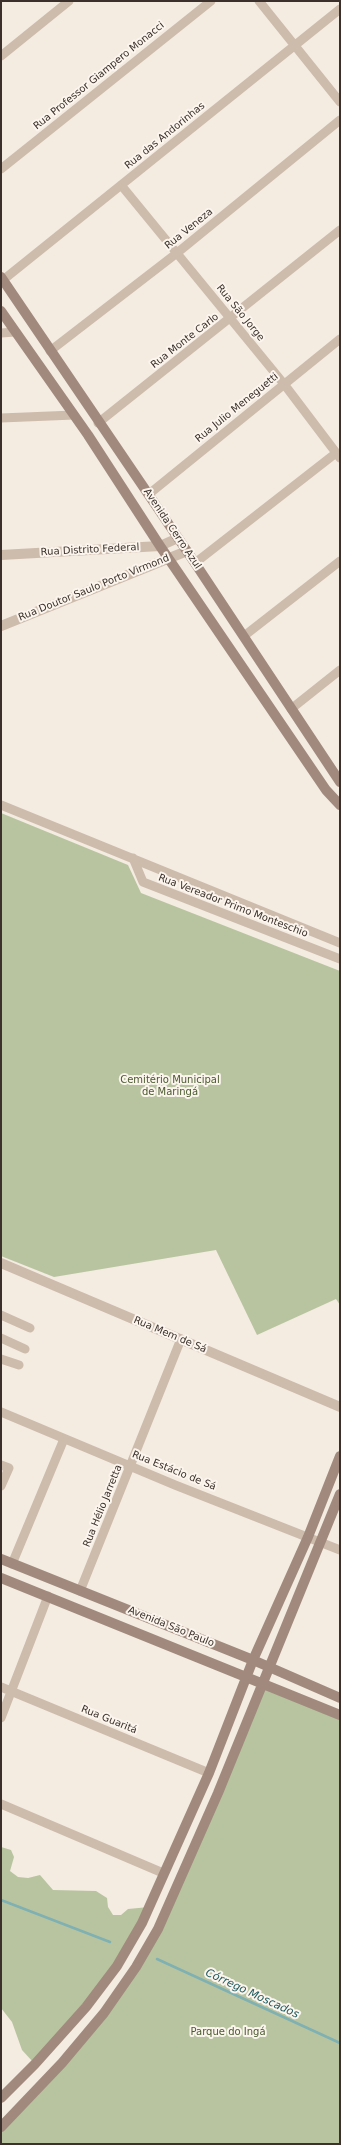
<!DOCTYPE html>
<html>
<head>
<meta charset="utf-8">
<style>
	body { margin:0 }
	#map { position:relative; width:341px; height:2145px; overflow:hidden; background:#f4ebe1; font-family:"DejaVu Sans",sans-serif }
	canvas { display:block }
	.frame { position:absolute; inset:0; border:2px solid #3b302b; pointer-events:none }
</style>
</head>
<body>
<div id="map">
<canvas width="341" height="2145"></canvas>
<div class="frame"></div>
</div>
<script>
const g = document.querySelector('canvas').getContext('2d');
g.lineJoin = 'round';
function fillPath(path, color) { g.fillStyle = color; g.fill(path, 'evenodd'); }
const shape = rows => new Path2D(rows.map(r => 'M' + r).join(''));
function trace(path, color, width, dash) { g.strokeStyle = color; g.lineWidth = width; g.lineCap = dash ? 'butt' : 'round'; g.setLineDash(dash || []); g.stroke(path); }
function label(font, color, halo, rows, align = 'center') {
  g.font = font + ' "DejaVu Sans",sans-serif'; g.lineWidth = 4; g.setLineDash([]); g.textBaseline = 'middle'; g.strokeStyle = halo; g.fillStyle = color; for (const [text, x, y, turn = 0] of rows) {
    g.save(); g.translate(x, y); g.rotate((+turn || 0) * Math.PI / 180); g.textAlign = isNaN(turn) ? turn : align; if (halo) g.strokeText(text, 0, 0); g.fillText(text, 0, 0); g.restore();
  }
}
fillPath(shape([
	[1,813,128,865,141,893,340,971,340,1305,336,1299,257,1335,216,1250,54,1277,1,1256],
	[264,1686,340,1718,340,2144,1,2144,1,2130,136,1968],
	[1,1847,11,1850,14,1857,10,1871,18,1877,28,1878,40,1875,53,1890,96,1891,107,1898,108,1907,113,1915,121,1915,128,1909,149,1907,116,1965,33,2062,22,2050,12,2022,1,2008]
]), '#b8c4a0');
trace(shape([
	[1,1900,110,1942],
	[157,1959,340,2043]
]), '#7fb0b2', 2.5);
trace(shape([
	[259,1,340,102],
	[1,56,69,1],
	[1,169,211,1],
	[121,185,284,384,340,458],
	[3,280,340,9],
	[1,333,15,332],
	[50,351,177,253,340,120],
	[1,418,74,415],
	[98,423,340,230],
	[149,494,340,339],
	[195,563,336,453],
	[244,636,340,561],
	[291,709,340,670],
	[1,805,340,943],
	[133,858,143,882,340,959],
	[1,1315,30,1328],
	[1,1338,25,1349],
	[1,1359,19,1365],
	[1,1412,175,1485,340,1550],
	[1,1465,9,1468,1,1486],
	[12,1564,64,1439],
	[80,1591,181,1339],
	[1,1687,209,1773],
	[1,1718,48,1596],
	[1,1804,163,1873]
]), '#cdbbac', 9);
trace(shape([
	[1,555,160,546,178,538],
	[1,626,187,551],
	[1,1263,340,1407]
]), '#cdbbac', 10);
trace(shape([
	[1,277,195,563,340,782],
	[1,311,88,435,160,546,326,790,340,805],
	[1,1559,253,1660,340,1698],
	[1,1578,340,1715],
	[1,2098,35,2064,86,2007,117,1966,142,1923,209,1773,253,1660,308,1537,340,1456],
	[1,2127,62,2063,104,2013,136,1967,158,1929,218,1793,340,1494]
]), '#a18a7d', 10);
label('10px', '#3b302b', '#fbf5ee', [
	["Rua Professor Giampero Monacci",99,76,-39],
	["Rua das Andorinhas",165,136,-39],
	["Rua Veneza",189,229,-39],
	["Rua São Jorge",240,313,51],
	["Rua Monte Carlo",185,341,-38],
	["Rua Julio Meneguetti",237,408,-39],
	["Avenida Cerro Azul",172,529,56],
	["Rua Distrito Federal",90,550,-3],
	["Rua Doutor Saulo Porto Virmond",94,588,-22],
	["Rua Vereador Primo Monteschio",233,906,21],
	["Rua Mem de Sá",170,1335,23],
	["Rua Estácio de Sá",174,1471,22],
	["Rua Hélio Jarretta",103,1506,-68],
	["Avenida São Paulo",171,1627,22],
	["Rua Guaritá",109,1720,22]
]);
label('10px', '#4a5a2e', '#fbf5ee', [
	["Cemitério Municipal",170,1080],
	["de Maringá",170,1092],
	["Parque do Ingá",228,2032]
]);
label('italic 11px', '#1f5a5e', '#fbf5ee', [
	["Córrego Moscados",252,1994,25]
]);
</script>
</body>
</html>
